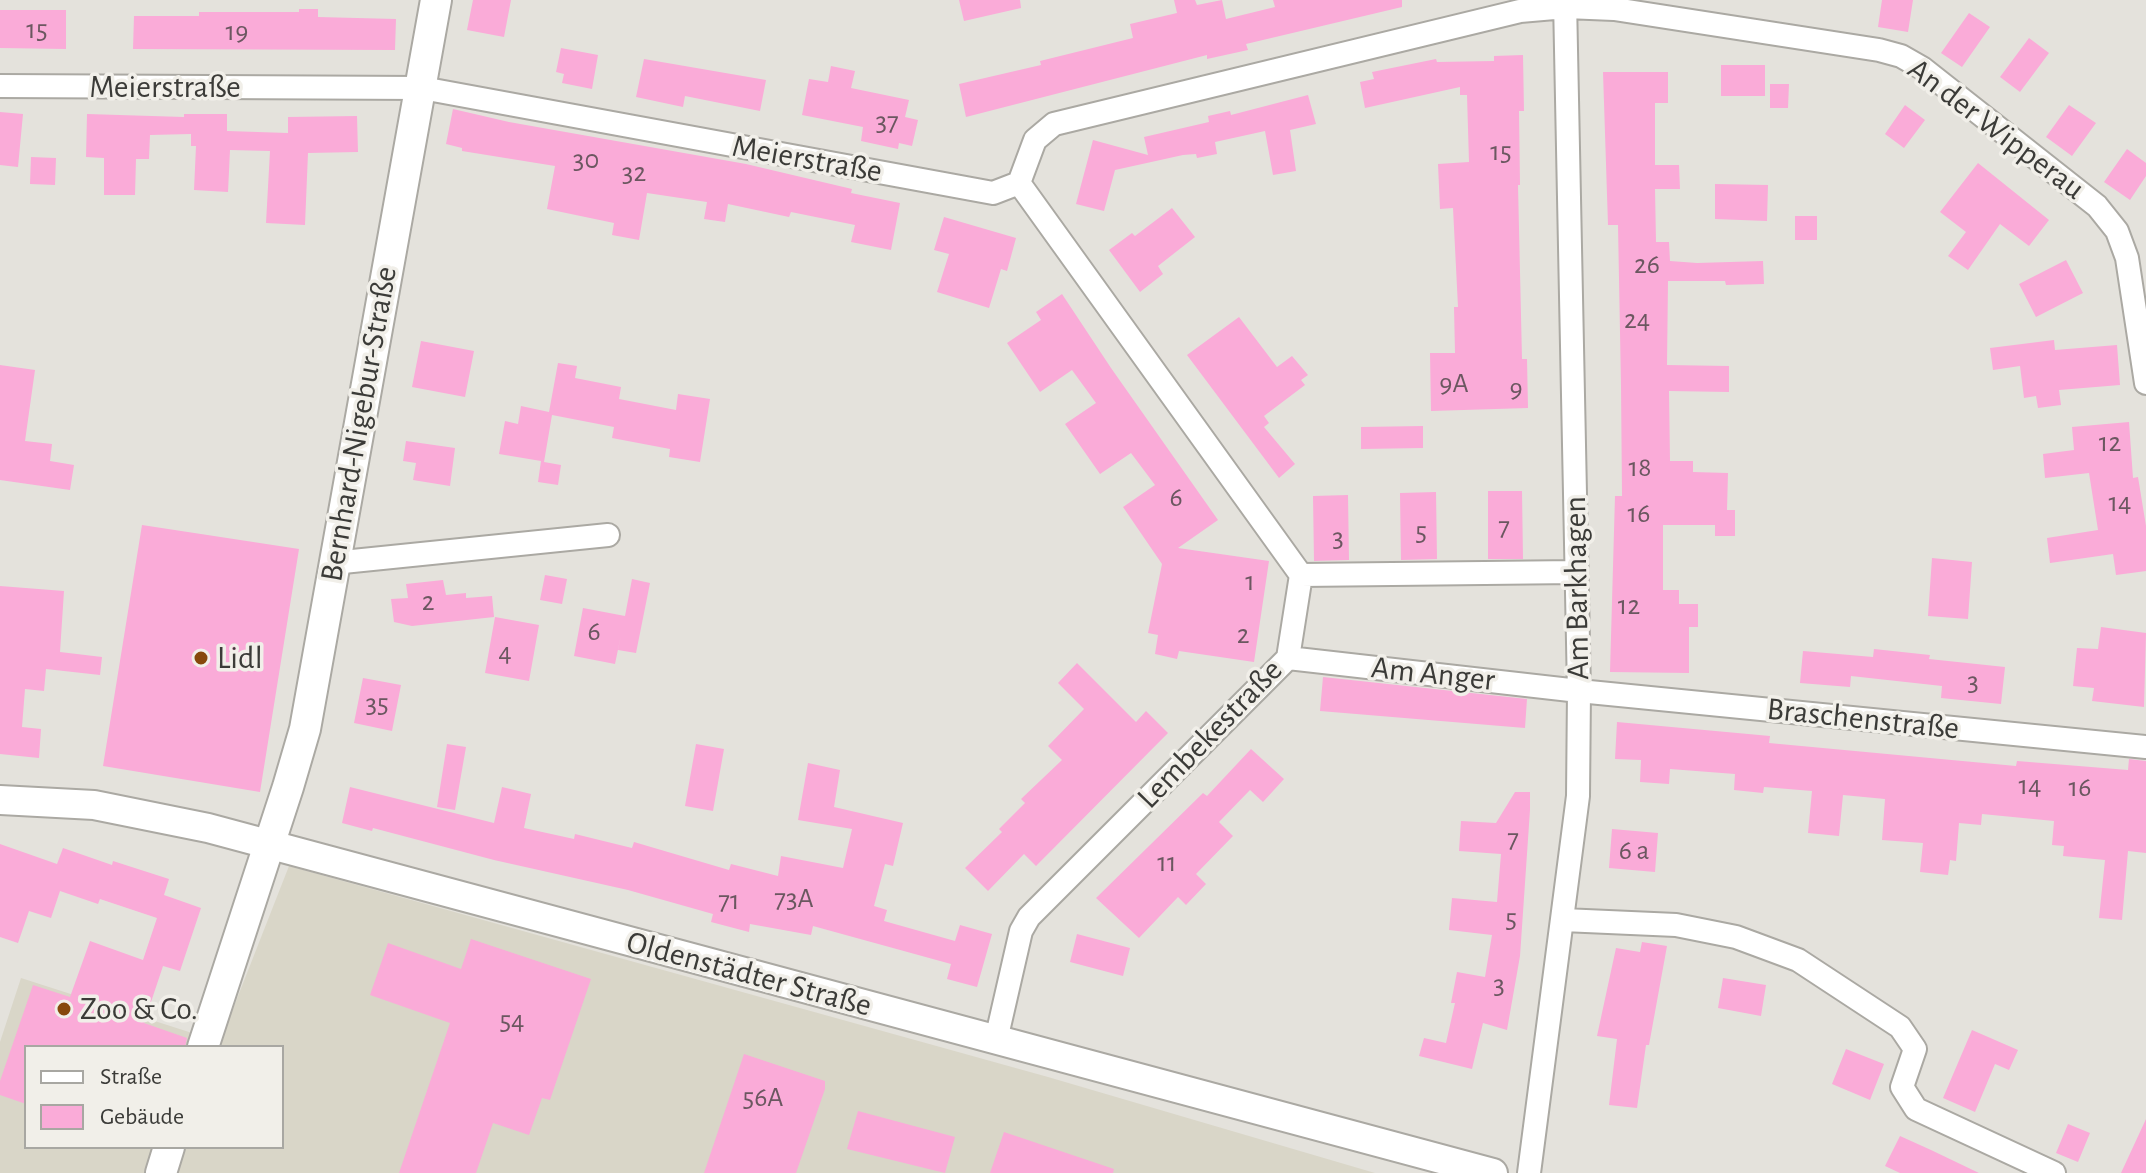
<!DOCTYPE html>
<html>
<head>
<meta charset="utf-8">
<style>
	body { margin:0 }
	#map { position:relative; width:2146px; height:1173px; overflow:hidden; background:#e4e2dc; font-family:"Alegreya Sans",sans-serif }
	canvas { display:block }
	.legend { position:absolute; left:24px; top:1045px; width:260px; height:104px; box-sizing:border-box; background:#f1efe9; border:2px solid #a8a7a2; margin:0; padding:10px 14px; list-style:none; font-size:24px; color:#3b3b38 }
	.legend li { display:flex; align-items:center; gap:16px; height:40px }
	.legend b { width:40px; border:2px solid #a8a7a2 }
</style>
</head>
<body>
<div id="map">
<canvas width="2146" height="1173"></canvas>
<ul class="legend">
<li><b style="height:10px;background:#fff"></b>Straße</li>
<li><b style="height:22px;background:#faabd8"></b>Gebäude</li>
</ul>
</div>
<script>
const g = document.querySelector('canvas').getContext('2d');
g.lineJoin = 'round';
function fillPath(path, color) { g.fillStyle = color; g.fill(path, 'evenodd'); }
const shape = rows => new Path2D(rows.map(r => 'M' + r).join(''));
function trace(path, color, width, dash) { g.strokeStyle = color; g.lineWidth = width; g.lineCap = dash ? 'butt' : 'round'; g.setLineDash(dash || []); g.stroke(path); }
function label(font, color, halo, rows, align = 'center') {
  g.font = font + ' "Alegreya Sans",sans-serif'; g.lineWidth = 7; g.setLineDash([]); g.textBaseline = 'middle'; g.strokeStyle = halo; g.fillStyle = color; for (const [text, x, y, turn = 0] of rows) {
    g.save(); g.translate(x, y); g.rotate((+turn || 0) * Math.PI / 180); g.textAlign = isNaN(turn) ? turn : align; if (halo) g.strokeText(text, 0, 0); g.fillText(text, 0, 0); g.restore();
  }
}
fillPath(shape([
	[289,866,1048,1077,1375,1173,0,1173,0,1042,21,978,220,1042],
	[26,1047,282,1047,282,1147,26,1147]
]), '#d9d6c8');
fillPath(shape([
	[473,0,511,0,504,37,467,30],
	[959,0,1020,0,1021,8,964,21],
	[1174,0,1195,0,1197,5,1222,0,1226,19,1275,7,1273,0,1402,0,1402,7,1246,44,1248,50,1207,59,1207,55,966,117,959,84,1041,65,1040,61,1133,38,1130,24,1177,13],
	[1882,0,1913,0,1908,32,1878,27],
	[299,9,318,9,318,17,396,19,395,50,133,49,134,16,199,16,199,12,299,12],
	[0,10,66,10,66,49,0,48],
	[1969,13,1990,27,1962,67,1941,53],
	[2029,38,2049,53,2020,92,2000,77],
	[561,48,598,55,592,89,562,83,564,74,556,72],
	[1523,55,1524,111,1519,111,1520,185,1518,185,1522,359,1527,359,1528,408,1431,411,1430,353,1455,353,1454,307,1458,307,1453,208,1440,209,1438,164,1469,162,1467,95,1460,95,1460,87,1365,108,1360,82,1374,79,1372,72,1436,59,1437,62,1494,61,1494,56],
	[644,59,766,80,760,111,685,96,683,107,636,97],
	[1721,65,1765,65,1765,96,1721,96],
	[831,66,855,71,851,88,909,100,905,117,918,120,912,146,899,143,898,149,861,141,863,127,802,115,809,79,828,82],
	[1603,72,1668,72,1668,103,1655,103,1655,165,1679,165,1680,189,1655,189,1656,242,1669,242,1670,261,1697,263,1763,261,1764,284,1726,285,1725,281,1668,281,1667,365,1729,366,1729,392,1669,391,1670,461,1693,461,1693,472,1728,473,1727,510,1735,510,1735,536,1715,536,1715,525,1663,525,1663,590,1679,590,1679,604,1698,604,1698,627,1689,627,1689,673,1610,672,1615,496,1622,496,1621,386,1618,225,1608,225],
	[1770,84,1789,84,1788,108,1770,108],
	[1308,95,1316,124,1290,130,1296,171,1273,175,1265,131,1215,142,1217,154,1197,158,1196,154,1183,155,1115,170,1104,211,1076,204,1093,140,1148,155,1144,137,1209,122,1208,116,1230,111,1231,115],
	[1905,105,1925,120,1904,148,1885,134],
	[2069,105,2096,123,2072,156,2046,137],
	[453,109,509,122,746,164,852,189,851,193,900,203,891,250,851,242,855,225,791,212,789,217,728,204,725,222,704,219,707,202,647,193,639,240,612,235,614,223,547,209,555,166,462,151,462,148,446,144],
	[0,112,23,114,18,167,0,165],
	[87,114,184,117,184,114,227,114,227,131,288,133,288,117,357,116,358,152,308,153,305,225,266,223,270,151,230,150,228,192,194,190,196,146,191,146,191,134,150,135,149,159,136,159,135,195,104,195,104,158,86,157],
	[2127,149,2146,163,2146,176,2130,200,2104,182],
	[31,157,56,158,55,185,30,184],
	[1978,163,2049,220,2029,246,2000,224,1968,270,1948,256,1966,232,1940,212],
	[1715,184,1768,185,1767,221,1715,219],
	[1172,208,1195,237,1158,266,1163,274,1140,292,1109,250,1132,233,1135,236],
	[1795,216,1817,216,1817,240,1795,240],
	[944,217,1016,238,1007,271,1001,269,989,308,937,292,949,254,934,250],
	[2066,260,2083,293,2036,317,2019,284],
	[1062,294,1111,368,1218,520,1178,548,1269,561,1254,662,1179,651,1177,659,1155,654,1158,635,1148,633,1162,564,1123,507,1155,485,1131,453,1100,474,1065,424,1096,403,1072,370,1040,392,1007,343,1041,320,1036,312],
	[1239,317,1277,367,1292,356,1308,375,1301,380,1305,385,1264,416,1269,423,1264,427,1295,464,1279,478,1187,355],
	[2054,340,2055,350,2117,345,2120,385,2059,390,2061,405,2038,408,2036,396,2024,398,2020,366,1993,370,1990,348],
	[421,341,474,351,465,397,412,387],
	[558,363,577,366,575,378,621,387,619,399,676,410,678,394,710,399,700,462,669,457,670,449,612,438,614,427,552,415,544,462,561,465,558,485,538,482,541,461,499,454,505,421,518,424,521,406,549,412],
	[0,365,35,370,25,441,52,444,50,461,74,465,70,490,0,480],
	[2129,422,2133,478,2138,477,2146,526,2146,571,2116,575,2113,554,2050,563,2047,538,2098,530,2089,473,2045,478,2043,454,2074,450,2072,427],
	[1423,426,1423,448,1361,449,1361,427],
	[406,441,455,448,450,486,413,480,416,463,403,461],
	[1488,491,1522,491,1523,559,1488,559],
	[1436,492,1437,559,1401,560,1400,493],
	[1348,495,1349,560,1314,561,1313,496],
	[142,525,299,549,260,792,103,766],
	[1932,558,1972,562,1968,619,1928,616],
	[545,575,567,579,562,604,540,600],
	[632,579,650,583,636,653,618,650,621,635,615,664,574,656,583,608,625,616],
	[443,580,446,595,466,593,466,598,492,596,494,617,412,626,394,622,391,599,408,598,406,584],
	[0,586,64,591,60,652,102,657,100,675,46,669,44,691,25,689,22,727,41,729,39,758,0,754],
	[495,617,539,625,529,681,485,673],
	[2101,627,2146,633,2144,707,2092,701,2094,688,2073,686,2077,648,2098,649],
	[1874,649,1930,655,1929,659,2005,667,2001,704,1941,698,1942,686,1851,676,1850,687,1800,683,1803,651,1873,657],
	[1077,663,1136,722,1146,711,1168,733,1036,866,1024,854,988,891,965,868,1002,832,999,829,1025,803,1021,799,1062,760,1048,746,1084,709,1058,683],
	[1323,677,1527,699,1525,728,1320,711],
	[363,678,401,685,392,731,354,723],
	[1617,722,1770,736,1769,743,2016,766,2017,761,2128,770,2129,759,2146,761,2146,853,2128,851,2122,920,2099,918,2105,860,2063,856,2064,846,2052,845,2054,821,1982,814,1981,825,1959,823,1956,861,1950,860,1948,875,1920,872,1923,843,1882,840,1885,799,1843,795,1839,836,1808,833,1812,791,1764,787,1763,793,1734,790,1735,774,1670,769,1669,784,1640,782,1641,760,1615,759],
	[447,744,466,747,455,810,437,807],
	[696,744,724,749,713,811,685,806],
	[1251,749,1284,779,1263,802,1250,790,1219,822,1233,836,1196,874,1206,884,1186,905,1178,897,1139,938,1096,898,1203,793,1207,796],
	[808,763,840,770,834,807,903,823,893,866,885,864,874,906,887,910,884,921,955,941,960,925,992,934,977,987,947,979,951,964,813,926,811,935,750,924,749,932,711,922,713,914,628,890,494,860,373,828,372,831,342,823,350,787,494,823,502,787,531,794,524,828,574,839,575,834,632,848,634,842,729,870,731,864,778,876,781,856,843,868,852,829,798,820],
	[1515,792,1530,792,1530,810,1520,956,1507,1030,1483,1023,1472,1069,1419,1056,1424,1038,1446,1043,1455,1003,1451,1003,1457,972,1485,977,1492,935,1449,930,1452,898,1497,902,1501,854,1459,851,1461,821,1496,823],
	[1612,829,1658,833,1655,872,1609,868],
	[0,844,57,864,63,848,112,865,113,861,169,879,164,895,201,908,180,971,163,966,144,1023,187,1038,185,1047,26,1047,26,1104,0,1095,0,1081,33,985,70,997,90,941,143,960,157,918,100,899,98,904,60,891,51,918,29,911,18,943,0,937],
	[1077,934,1130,948,1123,976,1070,962],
	[471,939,591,979,550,1100,542,1098,529,1135,493,1123,476,1173,399,1173,450,1023,370,995,388,943,461,969],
	[1642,942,1667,946,1649,1045,1646,1045,1637,1108,1609,1105,1617,1039,1597,1036,1616,948,1640,952],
	[1723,978,1766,985,1761,1016,1718,1008],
	[1972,1030,2018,1050,2009,1070,1995,1064,1975,1112,1943,1098],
	[1846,1049,1884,1064,1870,1100,1832,1084],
	[744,1054,825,1081,825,1089,796,1173,704,1173],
	[858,1111,955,1137,945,1173,847,1149],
	[2146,1119,2146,1173,2121,1173],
	[2068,1124,2090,1133,2078,1162,2056,1153],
	[1004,1132,1114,1169,1113,1173,990,1173],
	[1900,1136,1931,1150,1979,1173,1900,1173,1885,1166]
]), '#faabd8');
const minor = shape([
	[0,86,422,88,993,193,1019,183,1035,140,1054,124,1520,11,1566,7,1614,9,1879,50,1901,56,1922,68,2097,206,2117,231,2127,258,2146,383],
	[333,563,608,535],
	[1301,575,1576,572],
	[1288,658,1579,691,2146,747],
	[1563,920,1676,925,1736,937,1798,960,1900,1027,1915,1049,1902,1087,1916,1109,2054,1173],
	[996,1040,1021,931,1029,917,1288,658,1301,575,1019,183],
	[1529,1173,1578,796,1579,691,1565,0]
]);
const tertiary = shape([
	[0,800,94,805,208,828,1493,1173]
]);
const secondary = shape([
	[203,1047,288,787,305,729,436,0],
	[161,1173,169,1147]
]);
trace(minor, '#aba9a3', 26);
trace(tertiary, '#aba9a3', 32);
trace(secondary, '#aba9a3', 34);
trace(minor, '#fff', 22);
trace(tertiary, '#fff', 28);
trace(secondary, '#fff', 30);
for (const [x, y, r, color] of [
	[201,658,8,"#87480c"],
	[64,1009,8,"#87480c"]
]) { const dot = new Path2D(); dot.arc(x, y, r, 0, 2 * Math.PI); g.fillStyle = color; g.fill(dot); trace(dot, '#f1efe9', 3); }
label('28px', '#6b5760', null, [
	["15",37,30],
	["19",237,32],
	["37",887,122],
	["15",1501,152],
	["30",586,160],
	["32",634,173],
	["26",1647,265],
	["24",1637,320],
	["9A",1454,384],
	["9",1516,389],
	["12",2110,443],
	["18",1640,468],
	["6",1176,498],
	["14",2120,503],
	["16",1639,514],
	["7",1504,527],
	["5",1421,532],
	["3",1338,538],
	["1",1250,582],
	["2",428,602],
	["12",1629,606],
	["6",594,632],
	["2",1243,635],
	["4",505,653],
	["3",1973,682],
	["35",377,704],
	["14",2030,786],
	["16",2080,788],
	["7",1513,839],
	["6 a",1634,851],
	["11",1167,863],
	["73A",794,899],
	["71",729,901],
	["5",1511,919],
	["3",1499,985],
	["54",512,1021],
	["56A",763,1098]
]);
label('32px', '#3b3b38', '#f1efe9', [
	["Meierstraße",165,87],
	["An der Wipperau",1996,129,37],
	["Meierstraße",807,159,10],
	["Bernhard-Nigebur-Straße",359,424,-80],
	["Am Barkhagen",1577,588,-91],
	["Am Anger",1433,674,6],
	["Braschenstraße",1863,719,6],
	["Lembekestraße",1210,734,-46],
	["Oldenstädter Straße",749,974,15]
]);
label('32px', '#3b3b38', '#f1efe9', [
	["Lidl",217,658],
	["Zoo & Co.",80,1009]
], 'left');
</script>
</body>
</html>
